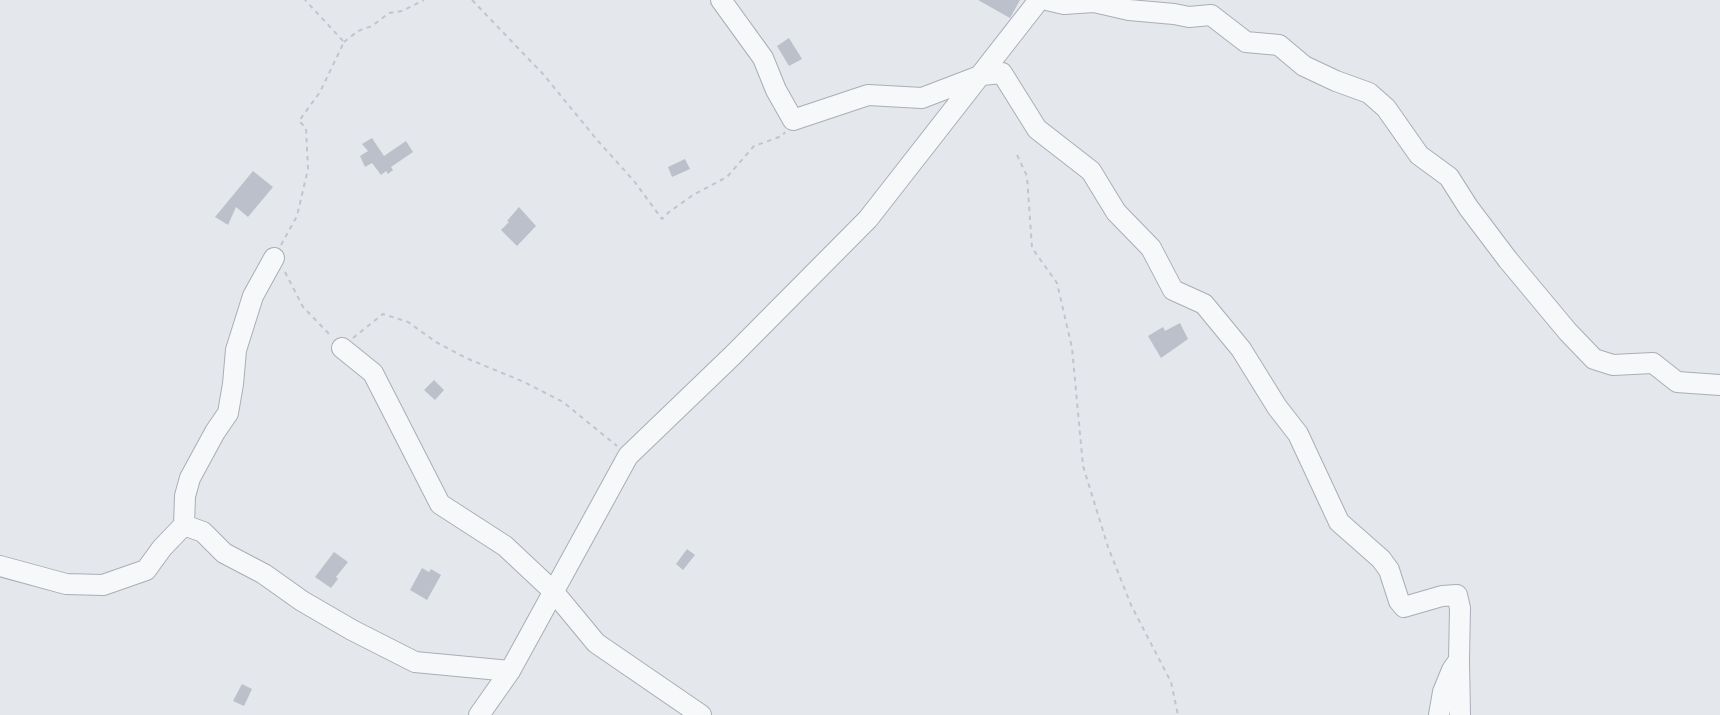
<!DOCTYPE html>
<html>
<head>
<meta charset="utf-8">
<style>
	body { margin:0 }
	canvas { display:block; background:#e4e7ec }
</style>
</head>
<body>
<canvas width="1720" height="715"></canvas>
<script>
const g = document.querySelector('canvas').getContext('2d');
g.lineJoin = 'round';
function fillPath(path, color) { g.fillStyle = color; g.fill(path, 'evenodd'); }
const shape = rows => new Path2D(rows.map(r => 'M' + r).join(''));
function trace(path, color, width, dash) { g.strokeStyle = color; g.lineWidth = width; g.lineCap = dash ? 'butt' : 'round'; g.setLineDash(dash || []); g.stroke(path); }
fillPath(shape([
	[978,0,1020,0,1010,18],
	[789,38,802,59,789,66,777,46],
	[372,138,384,156,406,141,413,152,391,167,393,170,388,174,386,171,381,175,372,163,365,167,360,156,368,151,362,144],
	[685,159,690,169,672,177,668,167],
	[253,171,273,187,248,217,236,207,228,225,215,217],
	[519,207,536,226,517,246,501,230,509,222,507,221],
	[1180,323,1188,339,1161,358,1148,336,1163,327,1165,331],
	[434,380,444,390,435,400,424,390],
	[687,549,695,555,683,570,676,564],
	[334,552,348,562,336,577,338,579,331,588,315,577],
	[422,568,429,572,431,569,441,575,427,600,410,590],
	[242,684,252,689,244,706,233,701]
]), '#bbc0ca');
const minor = shape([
	[721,0,763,58,776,90,793,120,868,95,922,98,982,75,1002,73,1037,129,1091,171,1116,212,1151,248,1173,290,1204,304,1241,349,1277,407,1298,434,1339,522,1381,559,1389,570,1399,601,1404,607,1442,596,1457,595,1460,608,1459,660,1452,670,1443,692,1439,715],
	[1047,0,1064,4,1094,2,1129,10,1174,14,1189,17,1211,15,1246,42,1279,45,1304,66,1336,81,1369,93,1386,108,1419,155,1449,177,1468,207,1508,260,1568,332,1594,359,1613,365,1653,363,1677,382,1720,385],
	[342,348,373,373,440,504,505,546,553,591,596,643,701,715],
	[184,525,203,532,224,553,264,574,302,601,352,630,415,662,510,671],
	[0,566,66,584,103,585,146,570,162,548,184,525,185,496,190,478,215,432,228,413,233,384,236,350,253,296,274,258],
	[1459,660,1460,715],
	[479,715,510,671,628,456,732,356,868,219,1039,0]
]);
trace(minor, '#a9aeb7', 22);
trace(shape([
	[472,0,543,74,598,141,634,181,662,219,669,212,693,195,727,177,754,146,782,136,785,132],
	[344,42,358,31,372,26,389,13,402,11,424,0],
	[1017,155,1027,176,1032,248,1057,283,1072,348,1083,466,1108,547,1131,605,1171,682,1178,715],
	[281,245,297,216,308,169,306,128,299,121,320,92,344,42,305,0],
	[285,272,303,307,332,337],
	[353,338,383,314,408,322,436,342,466,358,524,382,563,402,617,446]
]), '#c2c5cb', 2, [4.5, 4.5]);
trace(minor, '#f7f8fa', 20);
</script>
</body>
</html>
